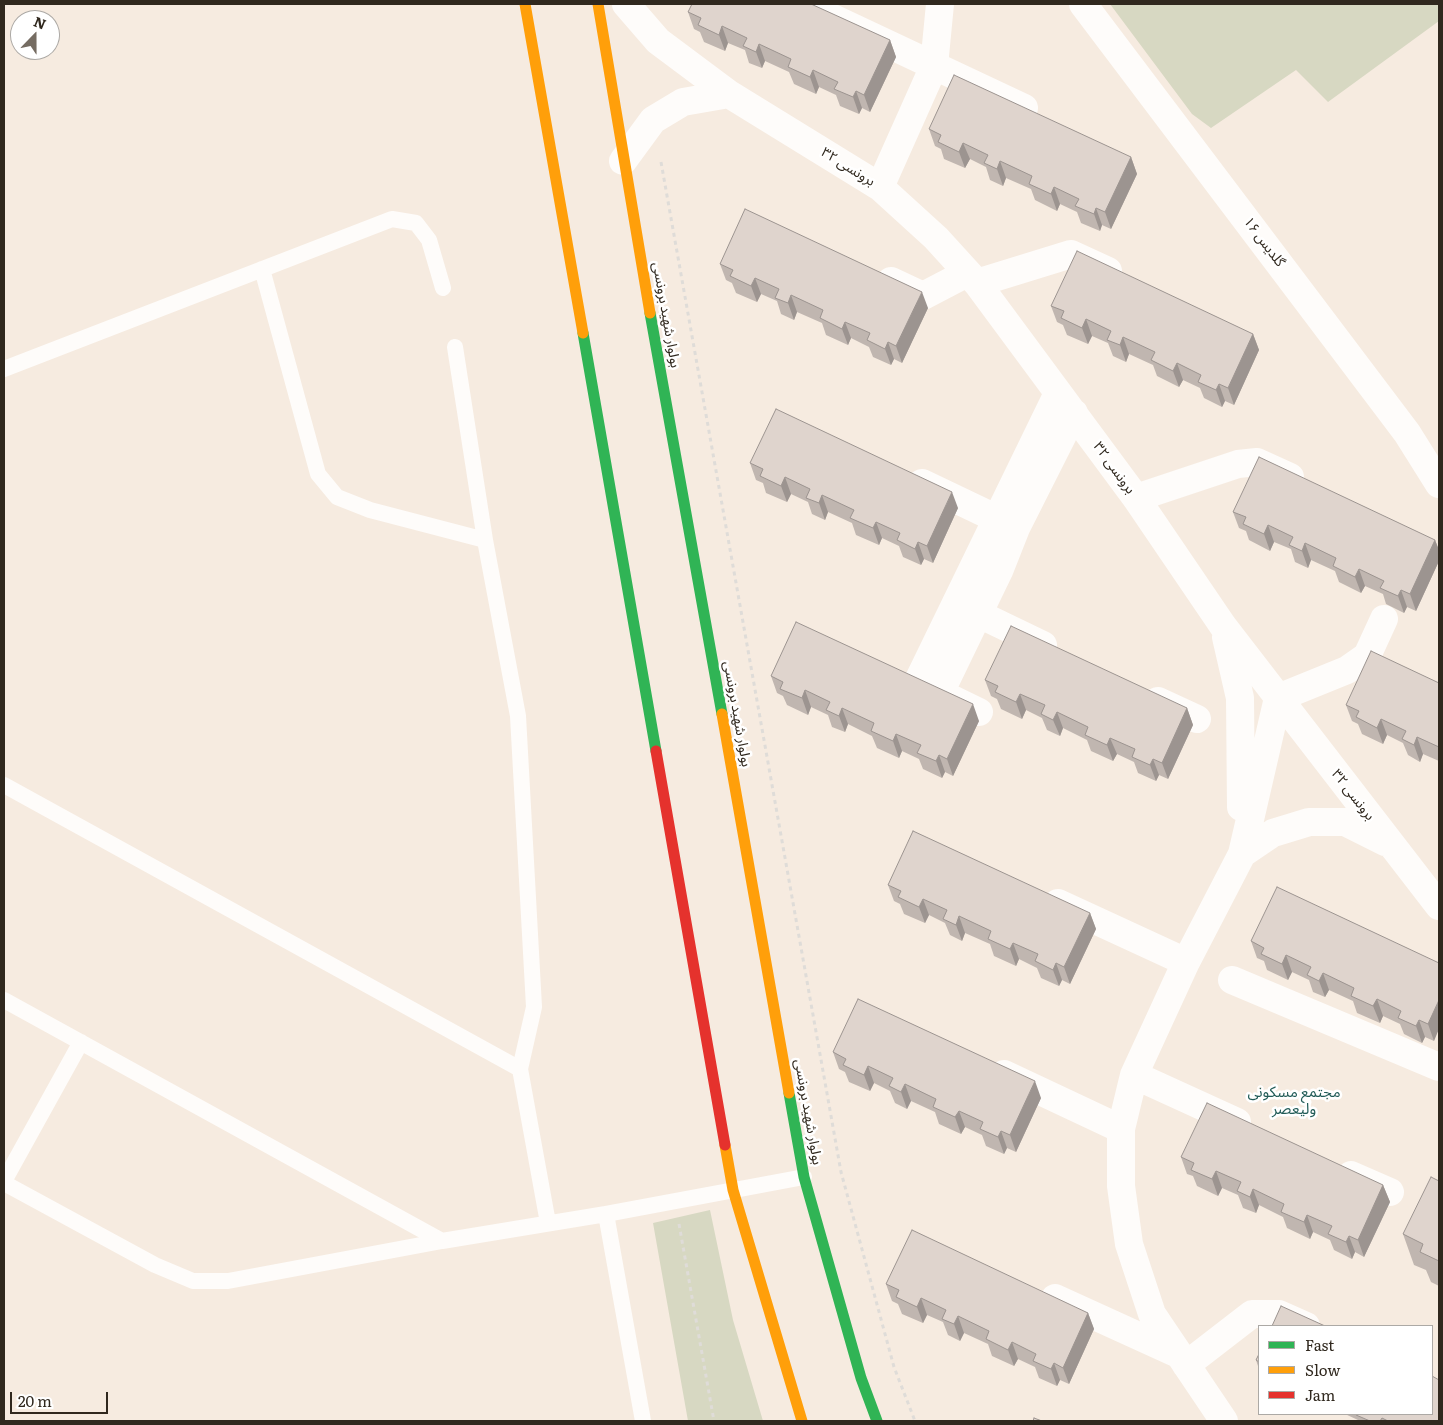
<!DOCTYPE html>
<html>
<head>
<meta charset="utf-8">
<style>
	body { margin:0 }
	#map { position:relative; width:1443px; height:1425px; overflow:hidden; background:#f6ebe0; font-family:Literata,serif }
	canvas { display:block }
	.frame { position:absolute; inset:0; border:5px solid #30281e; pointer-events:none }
	.legend { position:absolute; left:1258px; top:1325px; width:175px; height:90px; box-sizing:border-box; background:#fff; border:1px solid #aca9a5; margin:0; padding:6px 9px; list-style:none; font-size:15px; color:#30281e }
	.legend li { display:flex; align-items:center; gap:10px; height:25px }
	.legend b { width:25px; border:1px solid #aca9a5 }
	.north { position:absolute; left:10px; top:10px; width:50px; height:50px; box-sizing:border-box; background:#fff; border:1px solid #aca9a5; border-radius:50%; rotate:22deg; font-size:14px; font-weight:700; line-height:20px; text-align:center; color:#30281e }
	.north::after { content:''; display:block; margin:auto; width:18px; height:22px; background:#756c62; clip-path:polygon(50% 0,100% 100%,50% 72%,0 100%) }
	.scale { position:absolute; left:10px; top:1392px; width:98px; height:22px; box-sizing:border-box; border:2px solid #30281e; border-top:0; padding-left:6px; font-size:15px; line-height:18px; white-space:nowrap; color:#30281e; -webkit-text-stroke:4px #fff; paint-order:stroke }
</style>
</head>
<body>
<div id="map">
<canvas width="1443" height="1425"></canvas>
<div class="frame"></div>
<ul class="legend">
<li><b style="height:6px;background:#30b455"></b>Fast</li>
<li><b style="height:6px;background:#ff9f0a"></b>Slow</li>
<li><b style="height:6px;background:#e5322d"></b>Jam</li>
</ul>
<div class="north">N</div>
<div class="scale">20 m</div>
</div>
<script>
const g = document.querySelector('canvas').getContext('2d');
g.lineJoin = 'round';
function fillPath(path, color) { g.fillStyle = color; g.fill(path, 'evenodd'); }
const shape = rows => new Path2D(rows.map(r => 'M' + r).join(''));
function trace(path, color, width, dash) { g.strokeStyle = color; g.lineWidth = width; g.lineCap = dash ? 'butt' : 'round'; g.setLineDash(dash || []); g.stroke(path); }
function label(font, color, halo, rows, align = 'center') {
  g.font = font + ' Literata,"Noto Sans Arabic",serif'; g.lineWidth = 5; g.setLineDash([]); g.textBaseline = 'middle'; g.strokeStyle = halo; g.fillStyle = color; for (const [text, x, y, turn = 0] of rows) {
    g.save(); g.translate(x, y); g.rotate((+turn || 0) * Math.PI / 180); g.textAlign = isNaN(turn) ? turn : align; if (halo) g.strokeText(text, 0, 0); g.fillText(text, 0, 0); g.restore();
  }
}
fillPath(shape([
	[1110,4,1439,4,1439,21,1328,102,1296,70,1211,128,1192,114],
	[710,1210,733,1320,763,1421,688,1421,653,1223]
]), '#d7d8c2');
trace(shape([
	[661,162,841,1172,894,1367,915,1421],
	[679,1224,714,1421]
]), '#dfdcd8', 3, [4, 4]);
trace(shape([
	[262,269,318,474,337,497,370,510,485,540],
	[455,347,485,540,518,716,534,1007,520,1069],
	[4,369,392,219,416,223,429,240,443,288],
	[4,785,520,1069,548,1223],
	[4,1000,442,1241,606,1214,804,1177],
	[4,1181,81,1042],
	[4,1183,155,1265,193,1281,228,1281,442,1241],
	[606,1214,643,1421]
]), '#fefcfa', 16);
trace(shape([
	[626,4,658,41,729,94,880,187,936,238,977,283,1136,498,1223,626,1439,906],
	[803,4,1024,108],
	[1083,4,1407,433,1439,484],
	[623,161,653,120,683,102,729,94],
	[880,187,934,66,940,4],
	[891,281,923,296,967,273],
	[977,283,1071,254,1108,271],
	[922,483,1012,526],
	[1136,498,1238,464,1257,462,1290,477],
	[962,606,1043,645],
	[1226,637,1240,698,1241,807],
	[917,683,1058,393],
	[940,693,999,571,1016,528,1074,413],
	[942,694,979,712],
	[1158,701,1197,719],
	[1242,854,1273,833,1309,822,1345,822,1385,842],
	[1058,903,1186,962],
	[1232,980,1439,1067],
	[1004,1074,1121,1129],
	[1134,1075,1237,1122],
	[1351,1175,1390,1192],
	[1055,1298,1178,1354],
	[1186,1365,1252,1314,1279,1314,1306,1326],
	[1224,1421,1152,1314,1129,1244,1121,1186,1121,1129,1134,1075,1186,962,1242,854,1278,698,1347,670,1367,656,1384,619]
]), '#fefcfa', 28);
trace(shape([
	[650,313,722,714],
	[583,333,656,751],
	[789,1093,804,1177,861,1378,877,1421]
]), '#30b455', 11);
trace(shape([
	[525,4,583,333],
	[598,4,650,313],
	[722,714,789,1093],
	[725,1145,733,1190,802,1421]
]), '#ff9f0a', 11);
trace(shape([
	[656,751,725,1145]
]), '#e5322d', 11);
fillPath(shape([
	[688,12,890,40,896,57,870,112,862,108,859,114,840,106,836,95,819,87,816,94,794,84,789,72,765,61,762,68,749,63,745,50,728,43,725,51,704,42,700,32,694,29],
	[929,129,1131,157,1137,174,1111,229,1102,225,1100,231,1081,223,1077,212,1060,204,1057,211,1035,200,1031,189,1006,178,1003,186,990,180,986,167,970,159,965,168,944,159,941,149,935,146],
	[720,264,928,308,902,363,894,359,891,365,873,357,869,347,851,338,848,345,826,335,822,323,797,312,794,320,781,314,777,301,761,294,757,302,736,293,732,283,726,280],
	[1051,306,1253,334,1259,350,1234,405,1225,401,1222,407,1204,398,1200,388,1183,380,1179,387,1157,376,1153,365,1129,354,1126,362,1113,356,1108,343,1092,336,1088,344,1067,335,1063,325,1057,322],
	[750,463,958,508,933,563,924,559,921,565,903,557,899,546,882,538,879,545,856,535,852,523,828,512,825,520,812,514,808,502,791,494,787,502,766,493,763,483,756,480],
	[1233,512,1435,540,1439,550,1439,561,1416,611,1407,607,1404,613,1386,604,1383,594,1365,586,1361,593,1339,582,1335,571,1311,560,1308,568,1295,562,1291,549,1274,542,1270,551,1249,540,1246,531,1239,528],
	[771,676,979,721,953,776,945,772,942,778,923,769,919,759,902,751,899,758,877,748,872,736,848,724,845,732,832,727,828,715,811,707,808,715,787,705,783,696,777,693],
	[985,680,1187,708,1193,725,1168,779,1159,775,1156,781,1138,773,1134,762,1117,754,1113,761,1091,751,1087,740,1063,728,1060,736,1047,730,1042,718,1026,710,1022,719,1001,709,997,699,991,696],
	[1439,683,1439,761,1423,754,1420,762,1408,755,1403,743,1387,735,1383,744,1362,734,1358,724,1352,721,1346,705],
	[888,885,1090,913,1096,929,1070,984,1062,980,1059,986,1041,978,1037,968,1019,959,1016,966,994,956,990,944,965,933,962,941,950,935,945,923,929,915,925,923,904,914,900,904,894,901],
	[1251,941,1439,963,1434,1041,1425,1037,1422,1043,1404,1034,1400,1024,1383,1016,1380,1023,1357,1013,1353,1001,1329,990,1325,997,1313,992,1309,980,1292,972,1288,980,1267,970,1264,961,1257,958],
	[833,1052,1041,1098,1016,1152,1007,1148,1004,1154,986,1146,982,1135,965,1127,961,1134,939,1124,935,1112,911,1101,907,1109,895,1103,890,1091,874,1083,870,1091,849,1082,845,1072,839,1069],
	[1181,1157,1383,1185,1390,1202,1364,1257,1355,1252,1352,1259,1334,1250,1330,1240,1313,1232,1310,1239,1287,1228,1283,1217,1259,1205,1256,1213,1243,1208,1238,1195,1222,1188,1218,1196,1197,1186,1193,1176,1187,1174],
	[1439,1181,1439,1286,1431,1282,1426,1270,1414,1265,1403,1234],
	[886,1284,1088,1313,1094,1329,1069,1384,1060,1380,1057,1386,1039,1378,1035,1367,1018,1359,1014,1366,992,1356,988,1344,964,1333,960,1341,948,1335,943,1322,927,1315,923,1323,902,1314,898,1304,892,1301],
	[1259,1354,1259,1369,1256,1360],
	[1345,1414,1432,1414,1439,1421,1358,1421,1358,1420]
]), '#c0b6b0');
fillPath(shape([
	[722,26,728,43,725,51,719,35],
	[890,40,896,57,870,112,864,95],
	[759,44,765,61,762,68,756,52],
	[813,70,819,87,816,94,810,77],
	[856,91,862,108,859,114,853,97],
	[963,143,970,159,965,168,959,152],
	[1131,157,1137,174,1111,229,1105,212],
	[1000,161,1006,178,1003,186,997,169],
	[1054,187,1060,204,1057,211,1051,194],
	[1096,208,1102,225,1100,231,1094,214],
	[755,278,761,294,757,302,751,286],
	[922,292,928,308,902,363,896,346],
	[791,295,797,312,794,320,788,303],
	[1086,319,1092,336,1088,344,1082,328],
	[845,322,851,338,848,345,842,329],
	[1253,334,1259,350,1234,405,1228,388],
	[1123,337,1129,354,1126,362,1120,345],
	[888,342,894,359,891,365,885,349],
	[1177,363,1183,380,1179,387,1173,371],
	[1219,384,1225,401,1222,407,1216,390],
	[785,477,791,494,787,502,781,486],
	[952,492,958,508,933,563,927,546],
	[822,495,828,512,825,520,819,503],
	[876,522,882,538,879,545,873,528],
	[1268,525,1274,542,1270,551,1264,534],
	[1435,540,1439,550,1439,561,1416,611,1410,594],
	[918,542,924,559,921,565,915,549],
	[1305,543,1311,560,1308,568,1302,551],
	[1359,569,1365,586,1361,593,1355,577],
	[1401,590,1407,607,1404,613,1398,596],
	[805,690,811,707,808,715,802,698],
	[1020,694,1026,710,1022,719,1016,702],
	[973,704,979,721,953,776,947,759],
	[842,708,848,724,845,732,839,716],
	[1187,708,1193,725,1168,779,1162,763],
	[1057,712,1063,728,1060,736,1053,720],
	[1381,719,1387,735,1383,744,1377,728],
	[896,734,902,751,899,758,893,741],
	[1417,737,1423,754,1420,762,1414,745],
	[1110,738,1117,754,1113,761,1107,745],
	[939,755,945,772,942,778,936,761],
	[1153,759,1159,775,1156,781,1150,765],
	[923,899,929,915,925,923,919,907],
	[1090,913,1096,929,1070,984,1064,967],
	[959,916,965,933,962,941,956,925],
	[1013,943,1019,959,1016,966,1010,949],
	[1286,955,1292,972,1288,980,1282,964],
	[1056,963,1062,980,1059,986,1053,970],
	[1323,973,1329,990,1325,997,1319,981],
	[1377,999,1383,1016,1380,1023,1373,1006],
	[1439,1000,1439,1029,1434,1041,1428,1024],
	[1419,1020,1425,1037,1422,1043,1416,1026],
	[868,1066,874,1083,870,1091,864,1075],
	[1035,1081,1041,1098,1016,1152,1010,1135],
	[905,1084,911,1101,907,1109,901,1092],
	[959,1111,965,1127,961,1134,955,1117],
	[1001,1131,1007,1148,1004,1154,998,1137],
	[1216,1171,1222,1188,1218,1196,1212,1179],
	[1383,1185,1390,1202,1364,1257,1358,1240],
	[1253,1189,1259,1205,1256,1213,1250,1197],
	[1307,1215,1313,1232,1310,1239,1304,1222],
	[1349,1236,1355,1252,1352,1259,1346,1242],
	[921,1298,927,1315,923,1323,917,1307],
	[1088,1313,1094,1329,1069,1384,1063,1368],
	[958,1316,964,1333,960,1341,954,1324],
	[1012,1342,1018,1359,1014,1366,1008,1350],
	[1054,1363,1060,1380,1057,1386,1051,1369]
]), '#9c9490');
const building = shape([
	[692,4,811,4,890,40,864,95,856,91,853,97,834,89,838,82,813,70,810,77,788,67,791,59,759,44,756,52,743,46,747,38,722,26,719,35,698,25,701,18,688,12,692,4],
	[954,75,1131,157,1105,212,1096,208,1094,214,1075,206,1079,199,1054,187,1051,194,1029,184,1032,176,1000,161,997,169,984,163,988,155,963,143,959,152,938,142,941,135,929,129,954,75],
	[745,209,922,292,896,346,888,342,885,349,867,340,870,333,845,322,842,329,820,318,823,310,791,295,788,303,775,298,779,289,755,278,751,286,730,276,733,270,720,264,745,209],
	[1077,251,1253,334,1228,388,1219,384,1216,390,1198,382,1201,375,1177,363,1173,371,1151,360,1155,352,1123,337,1120,345,1107,340,1111,331,1086,319,1082,328,1061,318,1064,311,1051,306,1077,251],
	[776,409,952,492,927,546,918,542,915,549,897,540,900,533,876,522,873,528,850,518,854,510,822,495,819,503,806,498,810,489,785,477,781,486,760,476,763,469,750,463,776,409],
	[1259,457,1435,540,1410,594,1401,590,1398,596,1380,588,1384,581,1359,569,1355,577,1333,566,1336,558,1305,543,1302,551,1289,545,1293,537,1268,525,1264,534,1243,524,1246,517,1233,512,1259,457],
	[796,622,973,704,947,759,939,755,936,761,917,753,921,745,896,734,893,741,871,731,874,723,842,708,839,716,826,710,830,702,805,690,802,698,780,689,783,682,771,676,796,622],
	[1011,626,1187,708,1162,763,1153,759,1150,765,1132,757,1135,749,1110,738,1107,745,1085,735,1088,727,1057,712,1053,720,1041,714,1045,705,1020,694,1016,702,995,692,998,686,985,680,1011,626],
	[1371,651,1439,683,1439,747,1417,737,1414,745,1402,739,1406,731,1381,719,1377,728,1356,717,1359,711,1346,705,1371,651],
	[913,831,1090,913,1064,967,1056,963,1053,970,1035,961,1038,954,1013,943,1010,949,988,939,991,931,959,916,956,925,943,919,947,910,923,899,919,907,898,897,901,891,888,885,913,831],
	[1277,887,1439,963,1439,1000,1428,1024,1419,1020,1416,1026,1398,1018,1401,1011,1377,999,1373,1006,1351,996,1354,988,1323,973,1319,981,1307,975,1311,967,1286,955,1282,964,1261,954,1264,948,1251,941,1277,887],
	[858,999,1035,1081,1010,1135,1001,1131,998,1137,980,1129,983,1122,959,1111,955,1117,933,1107,936,1099,905,1084,901,1092,889,1086,893,1078,868,1066,864,1075,843,1065,846,1059,833,1052,858,999],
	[1207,1103,1383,1185,1358,1240,1349,1236,1346,1242,1328,1234,1332,1226,1307,1215,1304,1222,1281,1212,1284,1204,1253,1189,1250,1197,1237,1191,1241,1182,1216,1171,1212,1179,1191,1170,1194,1163,1181,1157,1207,1103],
	[1431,1177,1439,1181,1439,1261,1420,1252,1423,1244,1403,1234,1431,1177],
	[912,1230,1088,1313,1063,1368,1054,1363,1051,1369,1033,1361,1036,1354,1012,1342,1008,1350,986,1339,989,1331,958,1316,954,1324,942,1319,946,1310,921,1298,917,1307,896,1297,899,1290,886,1284,912,1230],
	[1281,1306,1325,1326,1272,1326,1281,1306],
	[1259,1354,1259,1362,1256,1360,1259,1354],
	[1432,1376,1439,1380,1439,1421,1388,1421,1382,1418,1380,1421,1370,1421,1356,1415,1356,1414,1432,1414,1432,1376],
	[1034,1418,1042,1421,1033,1421,1034,1418]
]);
fillPath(building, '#dfd4cd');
trace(building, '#9c9490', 1);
label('14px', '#30281e', '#fff', [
	["برونسی ۳۲",848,167,32],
	["گلدیس ۱۶",1264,242,53],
	["بولوار شهید برونسی",666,315,80],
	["برونسی ۳۲",1114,468,54],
	["بولوار شهید برونسی",737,714,80],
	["برونسی ۳۲",1353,795,52],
	["بولوار شهید برونسی",808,1112,80]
]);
label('15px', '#215b57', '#fff', [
	["مجتمع مسکونی",1294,1093],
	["ولیعصر",1294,1110]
]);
</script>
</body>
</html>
